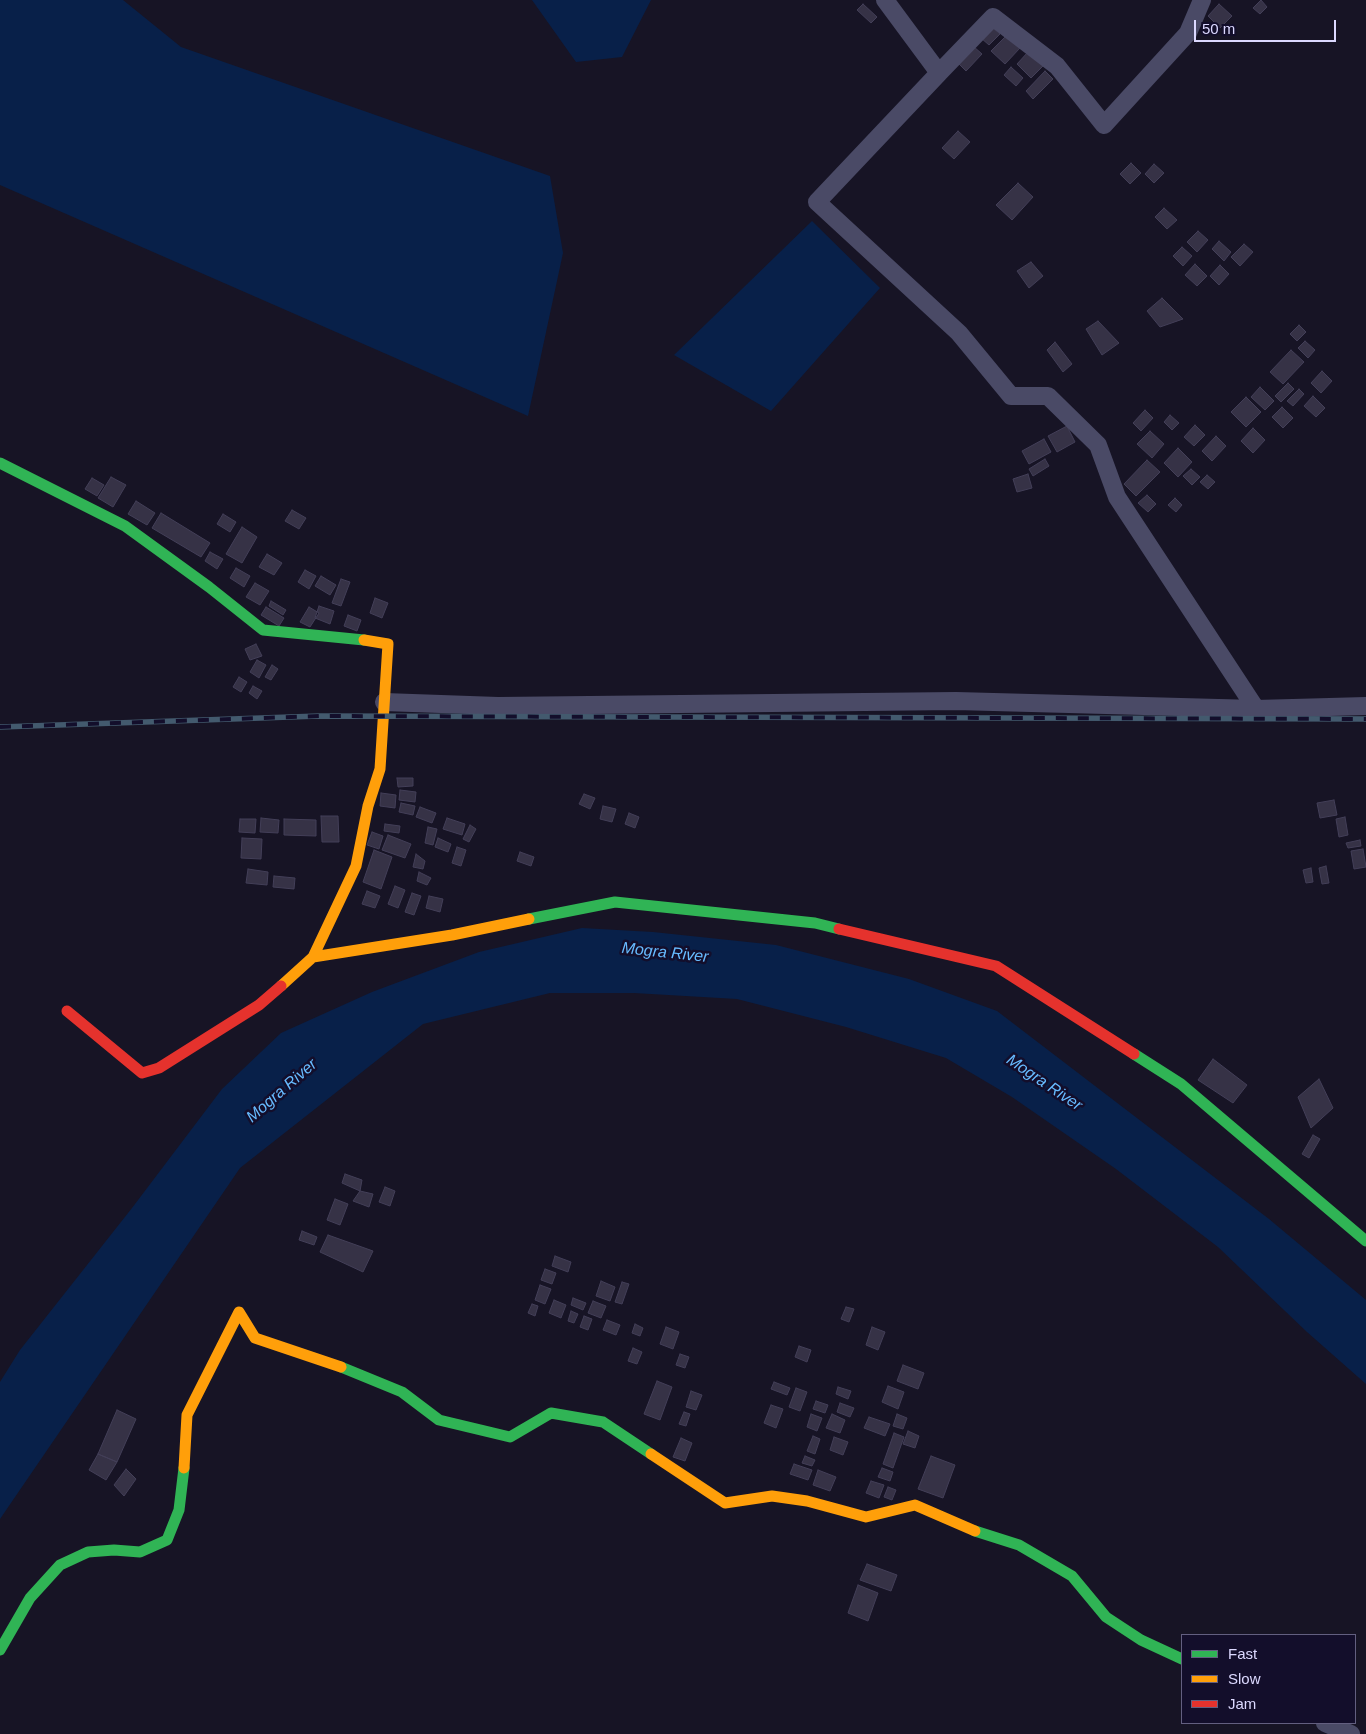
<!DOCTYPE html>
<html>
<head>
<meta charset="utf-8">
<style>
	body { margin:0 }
	#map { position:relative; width:1366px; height:1734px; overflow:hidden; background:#171425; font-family:Helvetica,sans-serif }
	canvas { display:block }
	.legend { position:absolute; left:1181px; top:1634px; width:175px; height:90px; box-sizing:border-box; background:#130e2b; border:1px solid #635f80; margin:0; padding:6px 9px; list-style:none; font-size:15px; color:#dcd9ff }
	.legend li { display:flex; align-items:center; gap:10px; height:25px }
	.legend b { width:25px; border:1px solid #635f80 }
	.scale { position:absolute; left:1194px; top:20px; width:142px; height:22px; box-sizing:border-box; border:2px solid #dcd9ff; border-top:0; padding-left:6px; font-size:15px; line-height:18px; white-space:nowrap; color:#dcd9ff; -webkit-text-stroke:4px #130e2b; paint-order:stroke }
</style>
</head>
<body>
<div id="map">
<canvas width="1366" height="1734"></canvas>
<ul class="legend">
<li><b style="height:6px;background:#30b455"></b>Fast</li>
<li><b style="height:6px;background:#ff9f0a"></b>Slow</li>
<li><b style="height:6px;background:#e5322d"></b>Jam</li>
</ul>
<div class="scale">50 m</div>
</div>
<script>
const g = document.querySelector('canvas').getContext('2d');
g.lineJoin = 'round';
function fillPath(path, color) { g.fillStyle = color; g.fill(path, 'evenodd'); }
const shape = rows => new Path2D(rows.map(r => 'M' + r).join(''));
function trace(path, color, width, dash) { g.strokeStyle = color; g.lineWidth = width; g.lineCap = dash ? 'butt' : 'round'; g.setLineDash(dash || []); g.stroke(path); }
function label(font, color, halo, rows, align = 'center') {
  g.font = font + ' Helvetica,sans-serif'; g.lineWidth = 5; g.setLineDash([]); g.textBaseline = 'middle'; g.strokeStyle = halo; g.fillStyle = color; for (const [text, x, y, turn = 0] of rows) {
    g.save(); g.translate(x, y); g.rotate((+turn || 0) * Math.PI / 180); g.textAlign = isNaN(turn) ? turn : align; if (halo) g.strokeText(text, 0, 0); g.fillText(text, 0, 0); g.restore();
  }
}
fillPath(shape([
	[0,0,123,0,181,47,550,176,563,253,528,416,0,185],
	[532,0,651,0,622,57,576,62],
	[812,221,880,288,771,411,674,355],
	[582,928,653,932,776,945,909,979,997,1011,1269,1219,1366,1300,1366,1384,1307,1332,1218,1247,1116,1169,1012,1097,946,1058,846,1027,737,999,634,993,550,993,423,1024,240,1168,0,1519,0,1382,20,1350,132,1208,222,1089,281,1033,372,992,479,952]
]), '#082049');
const building = shape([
	[1261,0,1267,7,1260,14,1253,8,1261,0],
	[863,4,877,17,871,23,857,10,863,4],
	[1219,4,1232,16,1220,28,1208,16,1219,4],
	[992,27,1000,34,989,45,981,38,992,27],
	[1006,36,1020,48,1005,64,991,51,1006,36],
	[973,46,982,54,966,71,958,63,973,46],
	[1028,52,1043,66,1031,78,1017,64,1028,52],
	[1011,67,1023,78,1016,86,1004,75,1011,67],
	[1045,71,1053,79,1033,99,1026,91,1045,71],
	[958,131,970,142,954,159,942,148,958,131],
	[1131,163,1141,173,1130,184,1120,174,1131,163],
	[1154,164,1164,173,1154,183,1145,174,1154,164],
	[1018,183,1033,197,1012,220,996,205,1018,183],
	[1164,208,1177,220,1167,229,1155,217,1164,208],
	[1198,231,1208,240,1197,252,1187,242,1198,231],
	[1219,241,1231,252,1224,261,1212,249,1219,241],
	[1244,244,1253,252,1240,266,1231,257,1244,244],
	[1182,247,1192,256,1183,266,1173,256,1182,247],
	[1031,262,1043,276,1029,288,1017,271,1031,262],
	[1195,264,1207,276,1197,286,1185,275,1195,264],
	[1220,265,1229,274,1219,285,1210,276,1220,265],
	[1162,298,1183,319,1160,327,1147,311,1162,298],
	[1098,321,1119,343,1102,355,1086,329,1098,321],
	[1299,325,1306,332,1297,341,1290,334,1299,325],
	[1305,341,1315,350,1308,358,1298,348,1305,341],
	[1055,342,1072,364,1063,372,1047,350,1055,342],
	[1291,350,1304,362,1283,384,1270,372,1291,350],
	[1322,371,1332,381,1321,393,1311,383,1322,371],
	[1288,383,1294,389,1281,402,1275,396,1288,383],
	[1260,387,1274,401,1265,410,1251,397,1260,387],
	[1299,389,1304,394,1293,406,1287,401,1299,389],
	[1313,396,1325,408,1316,417,1304,406,1313,396],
	[1246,397,1261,412,1246,427,1231,412,1246,397],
	[1282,407,1293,418,1283,428,1272,417,1282,407],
	[1145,410,1153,418,1141,431,1133,423,1145,410],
	[1170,415,1179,423,1172,430,1164,422,1170,415],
	[1195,425,1205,435,1194,446,1184,437,1195,425],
	[1067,426,1075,442,1057,452,1048,436,1067,426],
	[1253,428,1265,440,1253,453,1241,441,1253,428],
	[1150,431,1164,444,1152,458,1137,444,1150,431],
	[1216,436,1226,446,1212,461,1202,451,1216,436],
	[1044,439,1051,452,1029,464,1022,451,1044,439],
	[1178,448,1192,462,1178,477,1164,463,1178,448],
	[1045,459,1049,466,1033,476,1029,469,1045,459],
	[1147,460,1160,472,1136,496,1124,484,1147,460],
	[1191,469,1200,477,1192,485,1183,476,1191,469],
	[1028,474,1032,488,1017,492,1013,479,1028,474],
	[1207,475,1215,482,1208,489,1200,482,1207,475],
	[111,477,126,485,113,507,98,498,111,477],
	[92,478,104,485,97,496,85,489,92,478],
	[1147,495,1156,504,1148,512,1138,503,1147,495],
	[1175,498,1182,505,1176,512,1168,505,1175,498],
	[136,501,155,513,147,525,128,514,136,501],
	[292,510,306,518,299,529,285,521,292,510],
	[161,513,210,543,201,557,152,528,161,513],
	[223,514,236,522,230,532,217,524,223,514],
	[242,527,257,537,242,563,226,554,242,527],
	[210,552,223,559,217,569,205,561,210,552],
	[267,554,282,563,274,575,259,567,267,554],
	[236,568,250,576,244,587,230,578,236,568],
	[305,570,316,576,309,589,298,582,305,570],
	[321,576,336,585,330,595,315,586,321,576],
	[341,579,350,582,341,606,332,603,341,579],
	[255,583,269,591,260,605,246,597,255,583],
	[375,598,388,603,382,618,370,613,375,598],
	[271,601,286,610,283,615,269,606,271,601],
	[319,606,334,611,330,624,315,618,319,606],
	[266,607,284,618,279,626,261,615,266,607],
	[309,607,319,613,310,627,300,622,309,607],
	[348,615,361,620,357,631,344,626,348,615],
	[256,644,262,656,250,660,245,649,256,644],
	[257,660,266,665,259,678,250,672,257,660],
	[272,665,278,669,271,680,265,677,272,665],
	[239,677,247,682,241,692,233,687,239,677],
	[253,686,262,691,257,699,249,693,253,686],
	[397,778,413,778,413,786,398,787,397,778],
	[400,790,416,792,415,802,399,800,400,790],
	[381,793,396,795,395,808,380,806,381,793],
	[584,794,595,798,590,809,579,804,584,794],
	[1334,800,1337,815,1320,818,1317,803,1334,800],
	[401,803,415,806,413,815,399,812,401,803],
	[603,806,616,809,612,822,600,819,603,806],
	[420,807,436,813,432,823,416,817,420,807],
	[629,813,639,817,635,828,625,824,629,813],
	[321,816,338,816,339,842,322,842,321,816],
	[1345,817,1348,835,1339,837,1336,819,1345,817],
	[261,818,279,820,278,833,260,832,261,818],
	[447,818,465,824,462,835,443,829,447,818],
	[240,819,256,819,255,833,239,832,240,819],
	[284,819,316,820,316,836,284,835,284,819],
	[385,824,400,826,399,833,384,831,385,824],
	[470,825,476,829,469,842,463,839,470,825],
	[428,827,437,829,433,845,425,843,428,827],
	[372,832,383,836,379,849,367,845,372,832],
	[388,835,411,844,405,858,382,850,388,835],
	[242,838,262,839,261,859,241,858,242,838],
	[438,838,451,844,448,852,435,847,438,838],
	[1360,840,1361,846,1348,848,1346,843,1360,840],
	[457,847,466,850,461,866,452,863,457,847],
	[1363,849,1366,867,1354,869,1351,851,1363,849],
	[374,850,392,857,381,889,363,882,374,850],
	[520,852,534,857,531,866,517,861,520,852],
	[416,854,425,861,423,869,413,867,416,854],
	[1326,866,1329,883,1322,884,1319,868,1326,866],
	[1311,868,1313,882,1306,883,1303,870,1311,868],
	[248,869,268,872,267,885,246,883,248,869],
	[419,872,431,878,427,885,417,881,419,872],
	[274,876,295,878,294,889,273,887,274,876],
	[395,886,405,890,398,908,388,904,395,886],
	[367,891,380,896,375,908,362,904,367,891],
	[412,893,421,896,414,915,405,912,412,893],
	[429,896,443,899,440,912,426,908,429,896],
	[1213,1059,1247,1085,1233,1103,1198,1080,1213,1059],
	[1319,1079,1333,1108,1311,1128,1298,1097,1319,1079],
	[1313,1135,1320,1139,1309,1158,1302,1154,1313,1135],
	[345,1174,362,1180,360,1191,342,1183,345,1174],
	[385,1187,395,1191,390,1206,379,1202,385,1187],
	[360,1191,373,1194,369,1207,353,1201,360,1191],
	[335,1199,348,1204,340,1225,327,1220,335,1199],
	[302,1231,317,1237,314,1245,299,1240,302,1231],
	[328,1235,373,1251,363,1272,320,1252,328,1235],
	[555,1256,571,1262,568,1272,552,1266,555,1256],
	[545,1269,556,1273,552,1284,541,1280,545,1269],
	[601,1281,615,1287,610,1301,596,1296,601,1281],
	[622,1282,629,1284,622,1304,615,1302,622,1282],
	[540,1285,551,1289,545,1304,535,1300,540,1285],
	[573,1298,586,1303,583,1310,571,1305,573,1298],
	[554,1300,566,1305,561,1318,549,1313,554,1300],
	[593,1301,606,1306,601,1318,588,1313,593,1301],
	[532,1304,538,1306,535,1316,528,1313,532,1304],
	[846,1307,854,1309,849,1322,841,1319,846,1307],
	[571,1311,578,1314,574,1323,568,1321,571,1311],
	[584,1316,592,1319,588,1330,580,1327,584,1316],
	[607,1320,620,1325,616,1335,603,1330,607,1320],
	[635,1324,643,1328,640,1336,632,1333,635,1324],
	[666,1327,679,1332,673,1349,660,1344,666,1327],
	[872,1327,885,1332,878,1350,866,1345,872,1327],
	[799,1346,811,1350,807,1362,795,1357,799,1346],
	[633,1348,642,1352,637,1364,628,1361,633,1348],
	[680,1354,689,1357,685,1368,676,1365,680,1354],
	[903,1365,924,1373,918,1389,897,1381,903,1365],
	[657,1381,672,1387,660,1420,644,1414,657,1381],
	[774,1382,790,1388,787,1395,771,1389,774,1382],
	[888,1386,904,1392,898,1409,882,1402,888,1386],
	[838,1387,851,1391,848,1399,836,1394,838,1387],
	[796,1388,807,1392,800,1411,789,1407,796,1388],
	[691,1391,702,1395,696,1410,686,1407,691,1391],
	[816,1401,828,1405,825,1413,813,1409,816,1401],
	[840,1403,854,1408,850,1417,837,1412,840,1403],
	[771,1405,783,1409,776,1428,764,1423,771,1405],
	[117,1410,136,1419,117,1462,98,1454,117,1410],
	[684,1412,690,1414,686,1426,679,1424,684,1412],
	[811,1414,822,1418,817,1431,807,1427,811,1414],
	[832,1414,845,1420,840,1433,826,1428,832,1414],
	[897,1414,907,1418,903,1429,893,1426,897,1414],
	[869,1417,890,1424,885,1436,864,1428,869,1417],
	[908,1431,919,1436,915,1448,903,1444,908,1431],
	[894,1433,904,1437,893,1468,883,1464,894,1433],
	[813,1436,820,1439,815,1454,807,1451,813,1436],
	[834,1437,848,1442,843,1455,830,1450,834,1437],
	[681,1438,692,1443,685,1461,673,1457,681,1438],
	[98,1454,117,1462,106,1480,89,1470,98,1454],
	[805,1456,815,1460,812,1466,802,1463,805,1456],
	[931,1456,955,1465,943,1498,918,1489,931,1456],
	[794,1464,812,1470,808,1480,790,1474,794,1464],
	[882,1468,893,1472,890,1481,878,1477,882,1468],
	[126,1469,136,1479,124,1496,114,1485,126,1469],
	[818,1470,836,1477,830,1491,813,1485,818,1470],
	[871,1481,884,1485,879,1498,866,1493,871,1481],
	[888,1487,896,1490,892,1500,884,1497,888,1487],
	[867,1564,897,1575,891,1591,860,1580,867,1564],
	[858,1585,878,1593,868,1621,848,1613,858,1585]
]);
fillPath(building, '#363246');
trace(building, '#433f58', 1);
trace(shape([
	[885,0,939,73,993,17,1057,66,1104,125,1188,33,1202,0],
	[939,73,817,202,959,333,1011,396,1048,396,1098,445,1117,497,1256,709],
	[384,702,498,706,956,701,1256,709,1366,706],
	[1325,1723,1351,1734]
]), '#4a4a66', 18);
trace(shape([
	[0,463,125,526,209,587,263,630,364,640],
	[529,919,615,902,815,923,839,929],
	[1134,1054,1181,1084,1366,1241],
	[341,1367,402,1392,439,1420,510,1437,551,1413,603,1422,651,1454],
	[975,1531,1019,1545,1072,1576,1106,1617,1141,1640,1182,1659],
	[0,1650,30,1598,60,1565,88,1552,114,1550,140,1552,167,1540,179,1510,184,1468]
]), '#30b455', 11);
trace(shape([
	[313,957,452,935,529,919],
	[281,986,313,957,356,866,368,806,380,769,388,644,364,640],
	[651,1454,725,1503,772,1496,807,1501,866,1517,915,1505,975,1531],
	[184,1468,187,1415,239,1312,255,1338,341,1367]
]), '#ff9f0a', 11);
trace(shape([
	[839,929,996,966,1134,1054],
	[67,1011,142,1073,159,1068,259,1005,281,986]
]), '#e5322d', 11);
const rail = shape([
	[0,727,319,716,1366,719]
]);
trace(rail, '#435a6e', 5.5);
trace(rail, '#130e2b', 4, [11]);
label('italic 16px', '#67bbff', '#130e2b', [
	["Mogra River",665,953,6],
	["Mogra River",1044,1083,34],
	["Mogra River",282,1091,-41]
]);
</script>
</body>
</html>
